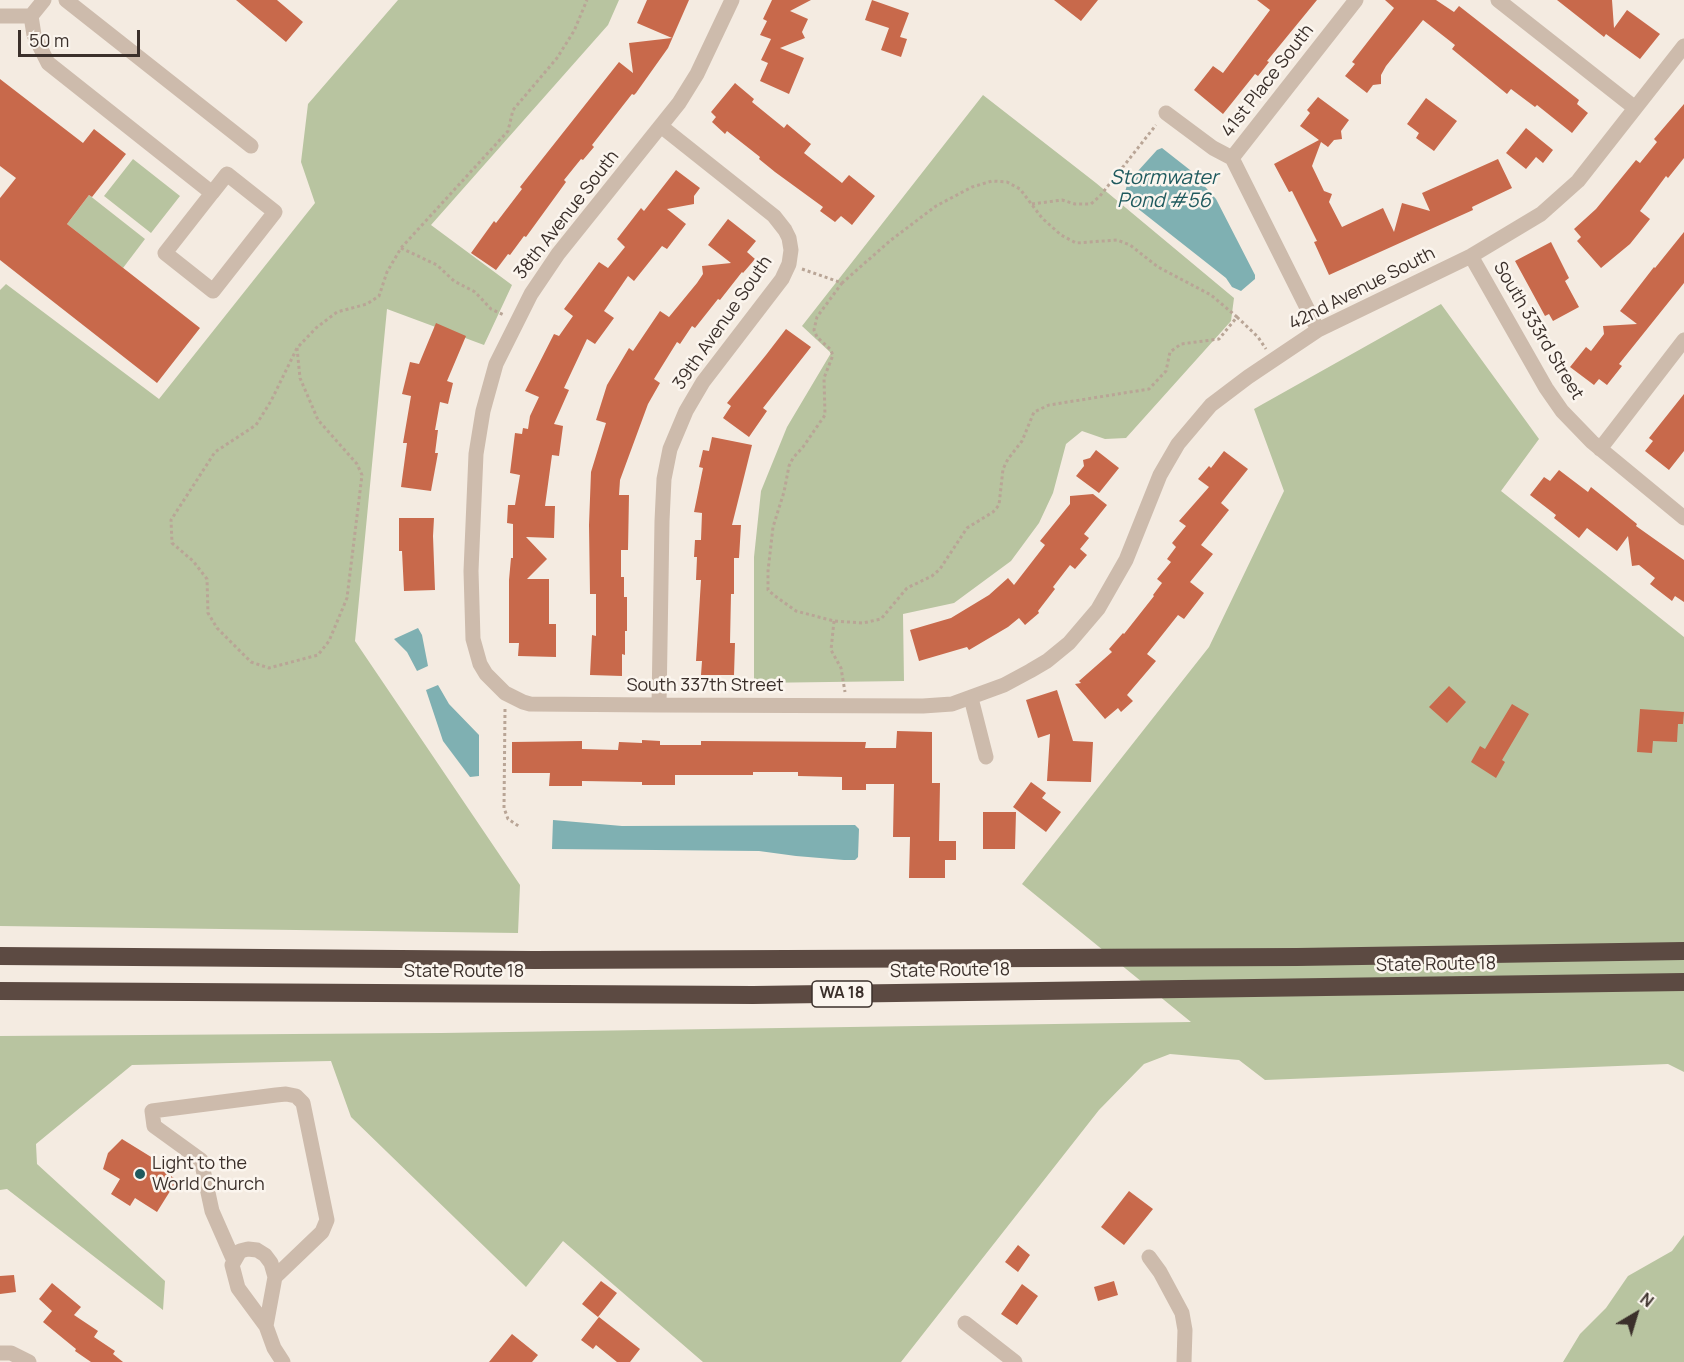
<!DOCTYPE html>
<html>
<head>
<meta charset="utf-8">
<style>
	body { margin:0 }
	#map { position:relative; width:1684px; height:1362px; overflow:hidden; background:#f4ebe1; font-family:Manrope,sans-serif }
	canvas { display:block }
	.north { position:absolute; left:1606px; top:1284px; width:60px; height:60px; -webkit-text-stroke:4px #fbf5ee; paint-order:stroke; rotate:38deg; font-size:16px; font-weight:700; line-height:24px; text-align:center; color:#3b302b }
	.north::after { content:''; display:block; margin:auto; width:21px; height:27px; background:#3b302b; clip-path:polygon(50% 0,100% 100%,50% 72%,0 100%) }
	.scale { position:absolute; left:18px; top:30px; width:122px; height:27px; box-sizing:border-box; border:3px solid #3b302b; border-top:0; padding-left:8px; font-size:18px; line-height:21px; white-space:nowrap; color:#3b302b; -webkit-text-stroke:4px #fbf5ee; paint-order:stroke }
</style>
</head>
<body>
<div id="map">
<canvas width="1684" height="1362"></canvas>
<div class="north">N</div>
<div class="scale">50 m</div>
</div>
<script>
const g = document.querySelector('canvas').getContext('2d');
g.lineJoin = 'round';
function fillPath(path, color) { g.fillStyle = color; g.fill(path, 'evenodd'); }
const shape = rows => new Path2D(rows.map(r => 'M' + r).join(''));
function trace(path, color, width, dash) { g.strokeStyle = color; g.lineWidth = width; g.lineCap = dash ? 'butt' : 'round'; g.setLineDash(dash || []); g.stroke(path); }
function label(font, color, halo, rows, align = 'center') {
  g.font = font + ' Manrope,sans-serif'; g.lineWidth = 5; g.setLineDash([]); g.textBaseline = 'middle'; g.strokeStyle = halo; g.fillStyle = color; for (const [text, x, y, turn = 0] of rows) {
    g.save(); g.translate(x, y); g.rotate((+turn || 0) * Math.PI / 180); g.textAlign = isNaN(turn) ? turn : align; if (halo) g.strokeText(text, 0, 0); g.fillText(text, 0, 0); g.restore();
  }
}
fillPath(shape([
	[398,0,619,0,608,25,431,225,512,285,484,345,387,309,355,641,520,885,518,933,0,926,0,290,6,284,159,399,315,203,301,162,308,104],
	[983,95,1096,183,1234,298,1231,321,1126,438,1105,439,1082,431,1066,444,1053,493,1039,523,1011,561,954,603,903,614,904,681,754,683,754,557,761,491,787,427,831,353,802,326],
	[133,159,180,196,151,233,104,196],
	[89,195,145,239,123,268,67,224],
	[1441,304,1539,439,1501,491,1684,637,1684,1072,1668,1064,1265,1080,1239,1060,1170,1054,1144,1064,1099,1110,901,1362,703,1362,563,1241,526,1287,351,1117,331,1061,132,1065,36,1144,37,1164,165,1281,163,1310,7,1189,0,1190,0,1036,441,1033,1191,1022,1022,884,1209,647,1284,491,1254,409],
	[1684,1235,1684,1362,1563,1362,1580,1334,1606,1308,1628,1276,1672,1251]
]), '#b8c4a0');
fillPath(shape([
	[1162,148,1190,170,1216,199,1255,275,1255,279,1241,291,1232,287,1226,278,1132,204,1124,195,1128,182,1157,150],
	[418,628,422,635,428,666,417,671,407,652,394,639],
	[438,685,449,704,479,735,479,776,470,777,443,741,426,690],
	[553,820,622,826,855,825,859,829,858,857,855,860,844,860,796,856,759,851,552,849]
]), '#7fb0b2');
fillPath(shape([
	[236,0,277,0,303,22,286,42],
	[647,0,689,0,668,48,636,93,634,95,632,94,592,145,594,147,583,160,581,159,564,180,566,182,526,237,524,236,510,255,508,254,496,270,471,253,494,221,496,223,522,189,520,187,619,62,633,73,629,43,672,38,637,23],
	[772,0,811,0,790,11,808,19,802,32,805,38,780,48,804,58,789,94,760,81,768,63,761,60,771,39,760,35,767,21,763,19],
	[872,0,909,13,900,37,907,39,901,57,881,50,889,28,865,20],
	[1054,0,1098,0,1081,21],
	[1257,0,1317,0,1267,61,1269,62,1258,76,1255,74,1223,114,1194,90,1213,66,1223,73,1270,10],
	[1385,0,1436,0,1454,12,1459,6,1579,100,1577,104,1588,113,1572,133,1537,105,1535,107,1511,89,1507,94,1452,49,1455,45,1423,20,1386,66,1381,75,1381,84,1373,85,1367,93,1345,76,1355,64,1352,62,1394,8],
	[1557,0,1612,0,1614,28,1627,10,1660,34,1640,59,1606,34,1604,37],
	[0,79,83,143,94,129,126,154,92,197,89,195,67,224,200,328,157,383,0,260,0,198,16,178,0,166],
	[735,83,754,99,752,102,784,128,787,124,811,144,804,153,842,183,849,175,875,196,852,225,841,216,835,222,820,211,823,207,775,172,759,159,760,157,727,131,725,134,712,122,716,117,711,112],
	[1318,97,1349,120,1341,131,1342,139,1334,140,1328,147,1321,142,1312,166,1324,191,1332,194,1329,202,1342,227,1383,208,1394,232,1402,203,1430,211,1422,193,1498,159,1512,188,1472,207,1473,210,1329,275,1314,242,1317,241,1292,191,1289,192,1274,164,1319,140,1300,126,1310,113,1307,110],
	[1426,98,1457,121,1434,151,1416,138,1419,133,1407,124],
	[1684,104,1684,158,1668,178,1666,176,1640,211,1650,219,1630,244,1601,268,1577,241,1581,237,1574,229,1596,209,1636,160,1640,163,1657,142,1654,139],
	[1526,128,1553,150,1543,163,1536,157,1526,169,1506,153],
	[676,170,700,188,694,196,694,204,667,209,686,224,667,249,662,246,634,281,628,276,604,311,614,318,595,344,587,339,564,388,569,390,554,424,563,426,559,456,552,455,545,506,555,506,554,538,526,537,547,559,527,579,549,579,549,624,556,624,556,657,518,656,519,643,509,643,509,580,511,558,513,558,513,524,507,523,508,505,515,505,520,475,510,473,515,433,522,434,523,428,528,429,530,416,539,397,525,391,554,334,559,336,573,316,564,309,599,262,608,268,625,247,617,239,641,208,644,211],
	[728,219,756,241,747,252,755,259,743,273,742,272,720,300,718,299,695,328,692,326,680,344,677,342,654,379,660,383,648,404,620,480,619,495,629,495,628,550,621,550,621,577,624,577,624,597,627,597,627,631,625,631,625,655,622,654,622,676,590,675,592,635,596,636,596,594,590,594,589,525,591,472,606,423,596,420,607,385,629,348,633,351,660,311,669,317,697,283,703,274,702,266,731,263,708,245],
	[1684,232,1684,283,1619,364,1622,366,1607,385,1599,379,1594,385,1570,367,1586,347,1591,351,1604,334,1603,326,1637,324,1620,311,1654,267,1655,268],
	[1551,242,1569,278,1565,281,1579,307,1553,321,1549,314,1545,316,1515,261],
	[436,323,466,336,447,381,453,383,448,404,440,402,435,430,438,430,435,453,438,453,431,491,401,487,407,443,403,443,411,396,402,394,410,362,419,364],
	[786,329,811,347,763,408,767,411,749,437,723,418,731,406,727,403,766,355],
	[1684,394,1684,451,1669,470,1645,451,1653,441,1649,438],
	[712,437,752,445,732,525,741,525,739,558,734,558,734,594,731,594,730,643,735,643,734,675,701,675,702,661,696,661,701,580,696,580,697,557,694,557,695,540,701,540,702,513,694,512,703,468,699,467,703,450,709,451],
	[1096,450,1119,468,1099,493,1076,476,1084,466,1083,460,1090,458],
	[1224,451,1248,469,1221,503,1229,510,1201,545,1213,554,1190,582,1204,593,1184,619,1178,615,1147,654,1156,661,1127,695,1133,701,1121,712,1118,708,1105,719,1075,684,1081,683,1079,681,1112,652,1109,649,1123,633,1124,634,1154,596,1153,595,1162,583,1157,579,1171,562,1167,559,1176,547,1172,543,1186,526,1179,521,1209,487,1198,479,1209,466,1211,468],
	[1559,470,1588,492,1591,487,1637,524,1636,526,1684,560,1684,602,1675,596,1672,601,1650,584,1655,578,1639,565,1632,566,1628,536,1617,551,1587,528,1579,538,1554,518,1556,515,1530,495,1544,477,1550,481],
	[1093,494,1107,505,1084,534,1089,538,1080,549,1087,555,1075,569,1070,565,1053,587,1055,589,1038,611,1039,613,1025,625,1019,618,1008,627,969,650,967,647,919,661,910,630,951,618,989,595,1008,578,1014,585,1045,545,1040,541,1070,504,1070,496],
	[399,518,434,518,433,536,435,590,404,591,402,551,399,551],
	[1449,686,1466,702,1447,723,1429,707],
	[1057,690,1073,741,1093,742,1091,782,1047,781,1050,734,1038,738,1026,700],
	[1512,704,1529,714,1502,760,1505,762,1496,778,1471,762,1480,746,1485,749],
	[1640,709,1684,712,1683,724,1678,724,1677,742,1653,741,1652,753,1637,752],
	[897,731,932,732,932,783,940,783,939,841,956,841,956,860,945,860,945,878,909,878,910,837,893,837,894,784,866,784,866,790,842,790,842,777,798,776,798,772,753,772,753,775,675,775,675,785,642,785,642,782,582,781,582,786,549,786,550,773,512,773,512,742,582,741,582,749,618,750,619,742,642,743,642,740,660,741,660,745,701,745,701,741,866,742,865,748,896,748],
	[1031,782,1046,793,1042,798,1061,812,1046,832,1013,807],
	[983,812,1016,812,1015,849,983,849],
	[122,1139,156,1160,154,1165,177,1180,157,1212,135,1198,130,1206,111,1194,120,1179,103,1169,108,1153],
	[1129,1191,1153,1209,1124,1245,1101,1227],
	[1018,1245,1030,1255,1018,1272,1005,1262],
	[14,1275,16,1292,0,1294,0,1276],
	[601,1281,617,1293,598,1317,582,1304],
	[1114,1281,1118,1295,1098,1301,1094,1287],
	[52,1283,81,1307,74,1315,98,1331,94,1337,115,1351,113,1354,123,1362,91,1362,75,1351,76,1349,43,1322,52,1311,39,1299],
	[1022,1284,1038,1296,1017,1325,1001,1314],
	[599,1317,640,1349,630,1362,617,1362,596,1345,593,1349,581,1340],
	[512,1334,538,1355,532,1362,489,1362]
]), '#c8694b');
trace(shape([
	[1032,204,1062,200,1075,204,1091,204,1100,196,1156,125],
	[401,248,437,265,454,281,475,292,491,309,504,315],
	[802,269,842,283,891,240,936,206,972,187,992,181,1007,182,1020,189,1042,218,1061,235,1076,243,1117,240,1130,245,1158,267,1211,295,1237,317,1219,339,1181,344,1170,352,1166,371,1149,389,1049,405,1034,412,1022,441,1008,459,1003,469,999,505,993,512,967,528,940,569,932,576,907,588,881,619,863,623,834,621,796,611,775,596,768,590,768,571,773,527,784,492,789,466,793,458,803,447,825,415,824,378,833,355,830,349,817,337,814,330,817,317,842,283],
	[1237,317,1258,337,1266,349],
	[297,348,300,378,318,420,357,464,362,475,347,598,329,641,318,655,269,668,251,662,217,628,208,613,207,579,193,561,172,543,171,520,215,452,256,425,271,401,297,348,316,328,337,312,367,304,379,296,387,272,401,248,508,131,513,110,557,58,574,31,587,0],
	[834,621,831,650,841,668,845,692],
	[505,709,504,808,508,819,520,827]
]), '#b9a596', 3, [3, 3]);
trace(shape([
	[66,0,251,146],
	[732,0,697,74,679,103,558,254,531,294,496,364,483,411,476,454,471,571,473,639,480,664,486,674,505,693,523,702,530,704,659,705,923,706,952,704,1004,685,1030,671,1047,661,1069,643,1098,609,1126,560,1160,475,1178,444,1211,405,1248,377,1318,330,1471,256,1541,214,1578,181,1684,46],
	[1498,0,1635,108],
	[0,16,31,16,44,0],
	[31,16,34,35,48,63,212,193,227,174,275,212,213,291,165,253,212,193],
	[1166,113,1213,148,1232,158,1318,330],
	[1232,158,1356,0],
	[1471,256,1546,388,1562,411,1592,442,1684,518],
	[1600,449,1684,340],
	[971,698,986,757],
	[659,705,662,521,664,479,670,449,686,411,703,382,782,279,789,264,791,250,789,238,785,230,774,216,662,127],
	[248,1249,257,1250,265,1255,271,1263,275,1277,266,1326,238,1288,232,1265,240,1251,248,1249],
	[1149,1257,1160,1272,1182,1313,1185,1330,1184,1362],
	[234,1261,212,1211,201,1160,154,1126,152,1111,276,1095,286,1094,296,1096,303,1103,327,1220,322,1232,275,1277],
	[965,1323,1015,1362],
	[266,1326,274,1348,283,1362],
	[0,1353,11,1353,29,1362]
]), '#cdbbac', 15);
trace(shape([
	[0,956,534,960,1297,957,1684,951],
	[0,991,753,995,1684,982]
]), '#5c4a42', 18);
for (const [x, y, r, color] of [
	[140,1174,6,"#1f5a5e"]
]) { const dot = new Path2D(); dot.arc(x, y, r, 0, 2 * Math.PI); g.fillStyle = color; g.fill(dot); trace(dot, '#fbf5ee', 2); }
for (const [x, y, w] of [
	[842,994,60]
]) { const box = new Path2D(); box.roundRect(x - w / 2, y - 13, w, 26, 4.5); g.fillStyle = '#fbf5ee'; g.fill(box); trace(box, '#3b302b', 1.5); }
label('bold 16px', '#3b302b', null, [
	["WA 18",842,994]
]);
label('18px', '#3b302b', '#fbf5ee', [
	["41st Place South",1268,81,-52],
	["38th Avenue South",567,215,-52],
	["42nd Avenue South",1362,289,-27],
	["39th Avenue South",723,323,-55],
	["South 333rd Street",1538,331,59],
	["South 337th Street",705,686],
	["State Route 18",1436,965,-1],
	["State Route 18",950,971,-1],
	["State Route 18",464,972]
]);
label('18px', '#3b302b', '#fbf5ee', [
	["Light to the",152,1164],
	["World Church",152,1185]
], 'left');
label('italic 20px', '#1f5a5e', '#fbf5ee', [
	["Stormwater",1164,178],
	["Pond #56",1164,201]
]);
</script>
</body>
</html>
